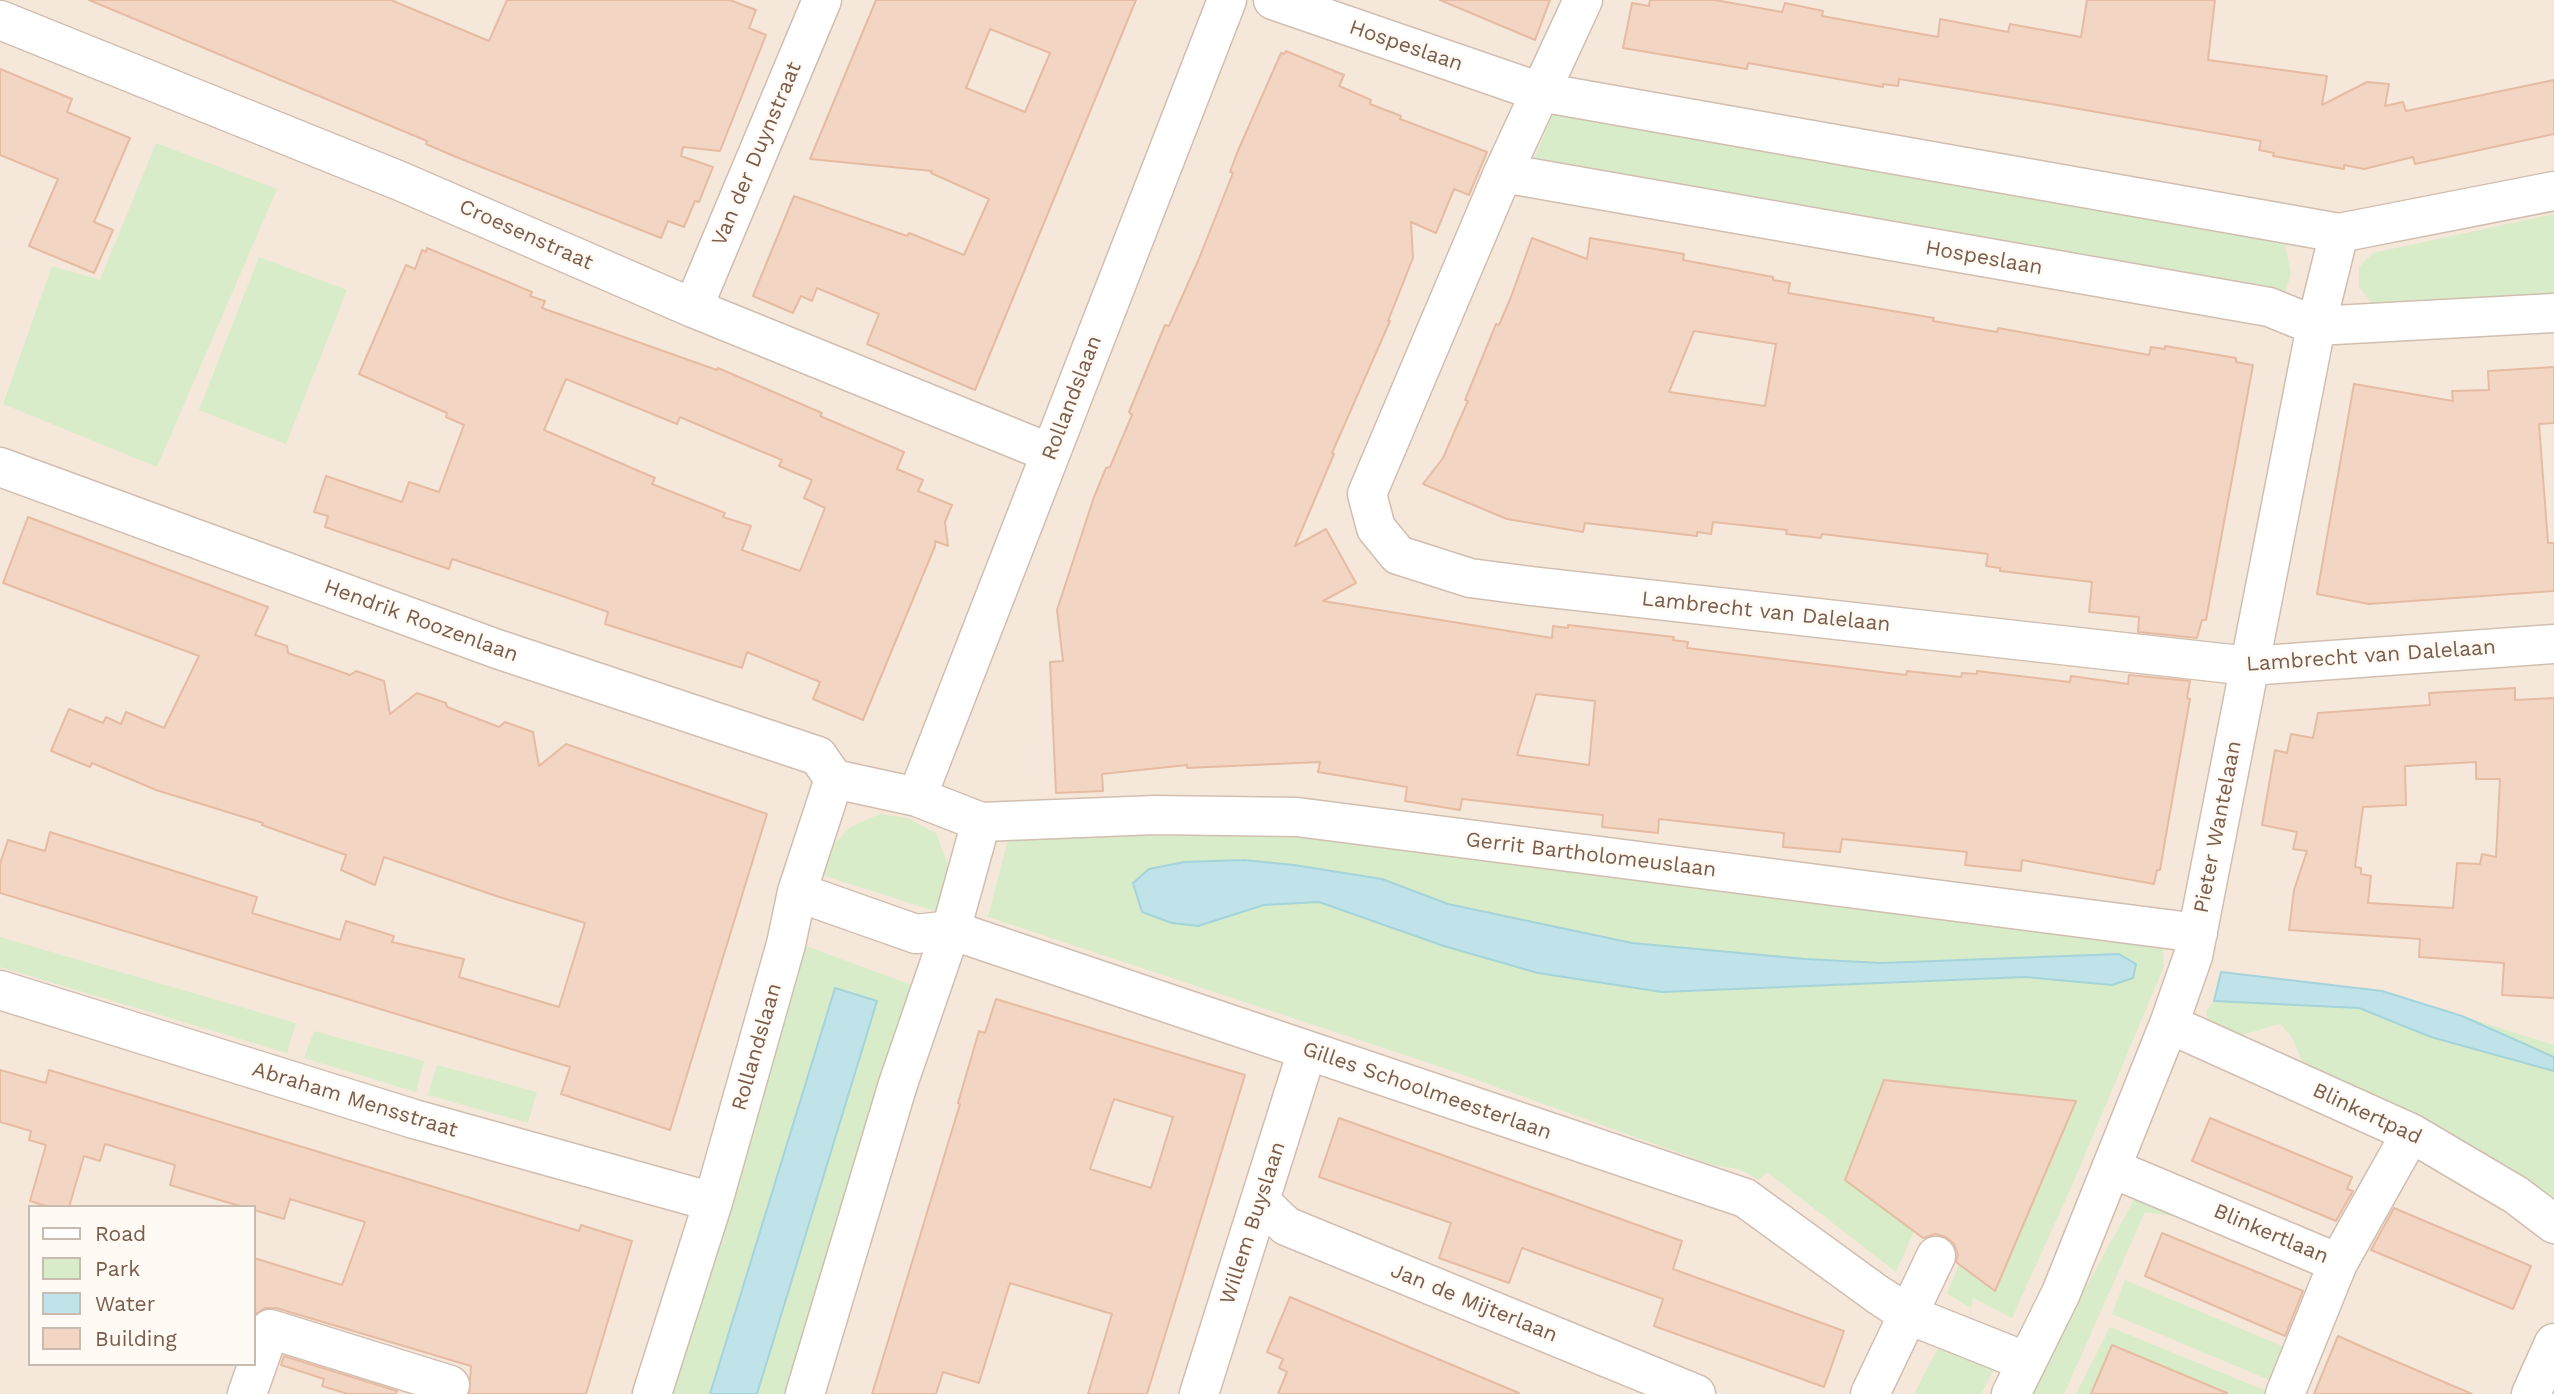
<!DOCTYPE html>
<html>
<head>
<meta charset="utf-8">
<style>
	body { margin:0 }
	#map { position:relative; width:2554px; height:1394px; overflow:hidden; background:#fdf6ec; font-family:"Work Sans",sans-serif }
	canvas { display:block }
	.legend { position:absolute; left:28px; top:1205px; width:228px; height:161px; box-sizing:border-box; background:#fffaf3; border:2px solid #cabbb1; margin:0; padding:9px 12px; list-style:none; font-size:21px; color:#7a5c4d }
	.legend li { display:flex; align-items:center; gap:14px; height:35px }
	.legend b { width:35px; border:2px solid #cabbb1 }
</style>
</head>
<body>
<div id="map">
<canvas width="2554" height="1394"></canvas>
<ul class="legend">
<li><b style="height:9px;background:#fff"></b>Road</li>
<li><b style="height:19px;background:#d8ecc9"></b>Park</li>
<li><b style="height:19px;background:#bfe3e8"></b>Water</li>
<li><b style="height:19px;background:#f3d5c3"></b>Building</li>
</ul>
</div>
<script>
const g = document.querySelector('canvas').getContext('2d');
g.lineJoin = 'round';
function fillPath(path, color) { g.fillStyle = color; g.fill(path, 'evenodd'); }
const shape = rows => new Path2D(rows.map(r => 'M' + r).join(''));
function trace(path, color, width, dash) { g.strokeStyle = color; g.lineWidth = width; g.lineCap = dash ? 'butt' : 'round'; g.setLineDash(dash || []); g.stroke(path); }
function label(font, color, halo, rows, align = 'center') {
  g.font = font + ' "Work Sans",sans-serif'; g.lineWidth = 5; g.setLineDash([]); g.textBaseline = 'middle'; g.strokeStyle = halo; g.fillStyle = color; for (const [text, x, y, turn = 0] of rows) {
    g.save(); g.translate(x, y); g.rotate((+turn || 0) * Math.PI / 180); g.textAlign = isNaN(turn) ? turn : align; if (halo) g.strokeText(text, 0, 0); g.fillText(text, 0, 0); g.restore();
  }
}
fillPath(shape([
	[0,0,2554,0,2554,1341,2530,1394,0,1394],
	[30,1207,254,1207,254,1364,30,1364]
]), '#f5e8da');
fillPath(shape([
	[1553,113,2271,236,2285,245,2291,274,2285,293,1534,160],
	[156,143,277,189,157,467,3,404,52,266,100,280],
	[2554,214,2554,302,2374,306,2359,287,2359,267,2373,253],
	[259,257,347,290,286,444,199,410],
	[880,814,907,818,936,833,947,862,948,879,941,913,822,875,834,844,850,827],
	[1251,825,1553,870,2163,944,2164,966,2073,1183,2012,1318,1973,1298,1971,1308,1947,1294,1969,1239,1920,1218,1896,1272,1767,1172,1759,1180,1739,1169,1713,1165,1444,1068,988,917,1008,840],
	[1243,860,1294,865,1382,879,1448,904,1632,943,1805,959,1882,963,2119,954,2112,985,2025,977,1662,992,1444,946,1319,902,1264,905,1198,926,1172,923,1184,862],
	[0,937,296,1023,287,1053,0,967],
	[803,945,923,989,795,1394,757,1394,877,1001,835,988,710,1394,666,1394],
	[2214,1001,2359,1008,2432,1037,2554,1071,2554,1202,2341,1088,2303,1063,2291,1036,2280,1024,2231,1038,2210,1030,2206,1011],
	[2462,1016,2554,1045,2554,1057],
	[314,1031,424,1061,416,1092,304,1058],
	[437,1065,537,1092,528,1123,428,1095],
	[2135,1198,2161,1206,2172,1216,2145,1212,2064,1394,2031,1394,2069,1318],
	[2125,1280,2287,1348,2274,1382,2112,1314],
	[2110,1327,2269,1392,2268,1394,2076,1394],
	[1944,1337,1998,1362,1981,1394,1914,1394]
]), '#d8ecc9');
const water = shape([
	[1243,860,1294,865,1382,879,1448,904,1632,943,1805,959,1882,963,2119,954,2136,964,2133,978,2112,985,2025,977,1662,992,1538,973,1444,946,1319,902,1264,905,1198,926,1172,923,1142,912,1133,883,1149,869,1184,862,1243,860],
	[2221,972,2382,991,2462,1016,2554,1057,2554,1071,2431,1037,2359,1008,2214,1001,2221,972],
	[835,988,877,1001,757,1394,710,1394,835,988]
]);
fillPath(water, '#bfe3e8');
trace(water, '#a5d3da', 2);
const building = shape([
	[89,0,391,0,489,41,507,0,730,0,756,10,749,28,766,35,720,151,683,147,681,156,713,167,699,202,695,201,684,227,668,221,661,238,461,159,426,144,427,141,89,0],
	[876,0,1136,0,975,390,867,344,879,314,817,288,812,301,801,296,793,313,753,296,794,196,907,236,909,233,964,255,989,199,931,173,932,171,810,159,876,0],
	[990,29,1050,53,1025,112,966,88,990,29],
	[1440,0,1550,0,1535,40,1440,0],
	[1650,0,1715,0,1782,12,1785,3,1823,11,1822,16,1938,37,1940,19,2008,32,2010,24,2081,37,2087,0,2215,0,2208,60,2327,76,2322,105,2367,82,2389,84,2385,106,2403,102,2406,111,2554,80,2554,134,2415,164,2413,157,2364,169,2344,165,2344,169,2273,156,2274,153,2259,150,2261,141,2051,104,1899,79,1898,86,1883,84,1883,87,1748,63,1747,69,1623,48,1632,3,1649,6,1650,0],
	[1286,51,1344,75,1339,86,1371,100,1370,104,1401,116,1400,119,1487,152,1469,195,1454,189,1436,233,1411,222,1413,258,1388,321,1390,321,1332,453,1334,454,1295,546,1326,529,1356,583,1323,601,1552,638,1553,626,1568,628,1568,625,1674,637,1673,640,1688,642,1687,648,1906,675,1907,671,1961,677,1962,673,1977,674,1977,671,2070,682,2071,676,2128,684,2129,675,2190,681,2187,698,2190,699,2166,835,2160,870,2157,870,2154,884,2022,860,2021,871,1965,865,1967,852,1842,839,1840,852,1783,847,1784,833,1659,819,1658,833,1602,827,1603,815,1462,799,1460,810,1405,801,1407,787,1318,772,1320,762,1187,768,1187,765,1102,774,1103,791,1056,793,1050,662,1063,661,1057,610,1094,497,1106,468,1110,467,1132,415,1129,412,1165,325,1169,326,1198,261,1233,173,1230,172,1237,153,1281,53,1284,54,1286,51],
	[1536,694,1595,701,1589,765,1517,755,1536,694],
	[0,69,72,99,67,112,130,138,94,222,113,230,94,273,29,246,58,179,0,155,0,69],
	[1532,238,1587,259,1590,238,1684,254,1683,260,1773,277,1773,280,1790,283,1788,293,1934,318,1933,321,1997,332,1998,328,2149,355,2151,347,2165,349,2165,346,2236,358,2236,362,2253,365,2206,620,2202,620,2197,638,2138,632,2139,617,2089,612,2092,582,2000,571,2000,568,1986,566,1988,554,1822,534,1821,538,1786,534,1787,530,1713,522,1711,534,1697,532,1697,536,1585,523,1583,532,1507,519,1423,484,1443,458,1455,430,1468,401,1465,400,1496,324,1499,325,1511,297,1532,238],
	[1694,331,1776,344,1765,406,1669,392,1694,331],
	[427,248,532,292,530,296,545,301,542,308,717,370,718,368,822,413,820,416,904,452,897,469,923,480,918,491,952,505,945,522,948,546,935,541,935,546,863,720,813,699,820,682,747,652,742,668,605,624,608,612,568,598,452,559,449,569,325,527,328,516,314,512,326,476,402,502,409,482,439,492,464,425,446,417,447,413,359,374,406,265,415,269,422,250,426,252,427,248],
	[566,379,677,424,680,417,722,435,782,460,779,466,812,480,804,498,825,508,800,571,742,550,751,526,723,517,725,513,652,484,655,478,544,430,566,379],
	[2554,367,2554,423,2539,424,2548,543,2554,543,2554,591,2369,604,2317,594,2354,384,2453,401,2452,391,2489,390,2488,371,2554,367],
	[28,517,268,607,255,635,287,646,288,653,350,675,356,671,384,681,390,714,417,693,446,703,447,707,499,727,505,722,533,732,539,766,566,744,767,814,670,1130,561,1094,570,1067,0,893,0,864,8,840,45,851,50,832,257,897,252,913,340,940,346,921,394,936,392,942,464,959,459,977,559,1007,585,923,499,897,384,857,375,885,341,870,346,855,262,825,263,823,156,790,92,763,90,767,51,751,69,709,103,723,106,717,121,724,126,712,164,728,199,656,3,583,28,517],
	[2515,688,2515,700,2554,698,2554,998,2502,995,2504,963,2419,957,2420,939,2289,930,2294,890,2307,851,2293,849,2297,832,2262,825,2275,750,2287,753,2291,734,2313,738,2318,713,2430,705,2429,693,2515,688],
	[2476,762,2476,779,2500,779,2496,857,2482,854,2480,864,2457,863,2453,908,2368,903,2371,876,2361,874,2361,868,2355,867,2363,807,2406,805,2405,766,2476,762],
	[996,999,1245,1075,1147,1394,1088,1394,1112,1314,1010,1283,979,1383,943,1372,936,1394,872,1394,960,1104,958,1103,979,1031,985,1033,996,999],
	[1114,1099,1173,1117,1151,1188,1090,1169,1114,1099],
	[0,1070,46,1083,49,1070,579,1231,581,1225,632,1241,586,1394,469,1394,471,1366,276,1308,265,1308,254,1315,254,1258,342,1285,365,1222,290,1199,284,1219,254,1210,254,1207,243,1207,170,1185,175,1165,105,1144,100,1161,84,1156,69,1207,49,1207,30,1201,46,1145,29,1140,31,1131,0,1122,0,1070],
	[1884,1080,2076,1101,1995,1291,1956,1262,1958,1254,1954,1244,1946,1237,1935,1234,1923,1238,1845,1180,1884,1080],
	[1339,1118,1682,1241,1673,1269,1844,1331,1824,1387,1654,1326,1663,1299,1522,1248,1509,1283,1439,1258,1451,1223,1319,1177,1339,1118],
	[2210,1118,2352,1177,2347,1189,2353,1191,2336,1221,2192,1161,2210,1118],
	[2394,1208,2531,1266,2513,1309,2371,1250,2394,1208],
	[2162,1233,2303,1291,2285,1336,2145,1276,2162,1233],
	[1290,1297,1519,1393,1519,1394,1278,1394,1287,1372,1279,1368,1283,1359,1267,1352,1290,1297],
	[2338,1336,2374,1352,2472,1394,2314,1394,2338,1336],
	[2112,1345,2227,1393,2227,1394,2091,1394,2112,1345],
	[284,1356,397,1391,396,1394,348,1394,322,1386,324,1379,281,1365,284,1356]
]);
fillPath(building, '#f3d5c3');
trace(building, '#e6bba3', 2);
const minor = shape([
	[1273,0,1540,92,2339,233,2554,191],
	[1583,0,1503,173,1367,494,1376,528,1398,555,1470,578,1531,586,2249,666,2554,644],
	[0,20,400,181,693,308,1050,453],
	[1503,173,2269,307,2316,326,2554,313],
	[693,308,822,0],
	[0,467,497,649,818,756,834,779],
	[917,797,1227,0],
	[981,822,1155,815,1297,817,2198,933],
	[797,892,916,934,951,930,1745,1198,1877,1294,1909,1315,2027,1362],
	[0,990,414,1119,713,1202],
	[2169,1024,2411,1133,2516,1195,2554,1224],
	[2111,1168,2338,1263,2285,1394],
	[1260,1201,1286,1226,1696,1394],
	[2338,1263,2411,1133],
	[247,1394,270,1329,450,1385],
	[652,1394,713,1202,786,944,797,892,834,779],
	[805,1394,898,1084,951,930,981,822,917,797,834,779],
	[1199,1394,1307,1051],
	[1870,1394,1936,1256],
	[2011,1394,2061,1293,2169,1024,2193,956,2316,326,2339,233],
	[2531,1394,2554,1343]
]);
trace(minor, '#d1beb0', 41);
trace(minor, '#fff', 38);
label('21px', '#7a5c4d', '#fffaf3', [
	["Hospeslaan",1406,46,19],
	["Van der Duynstraat",757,154,-67],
	["Croesenstraat",526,235,24],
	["Hospeslaan",1984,258,10],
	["Rollandslaan",1072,398,-69],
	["Lambrecht van Dalelaan",1766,612,6],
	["Hendrik Roozenlaan",421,621,20],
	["Lambrecht van Dalelaan",2371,656,-4],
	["Pieter Wantelaan",2218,827,-79],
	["Gerrit Bartholomeuslaan",1591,855,7],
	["Rollandslaan",757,1047,-74],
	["Gilles Schoolmeesterlaan",1427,1091,19],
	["Abraham Mensstraat",355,1100,17],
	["Blinkertpad",2367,1114,25],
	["Willem Buyslaan",1253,1223,-72],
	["Blinkertlaan",2271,1234,23],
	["Jan de Mijterlaan",1474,1303,22]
]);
</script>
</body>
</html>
